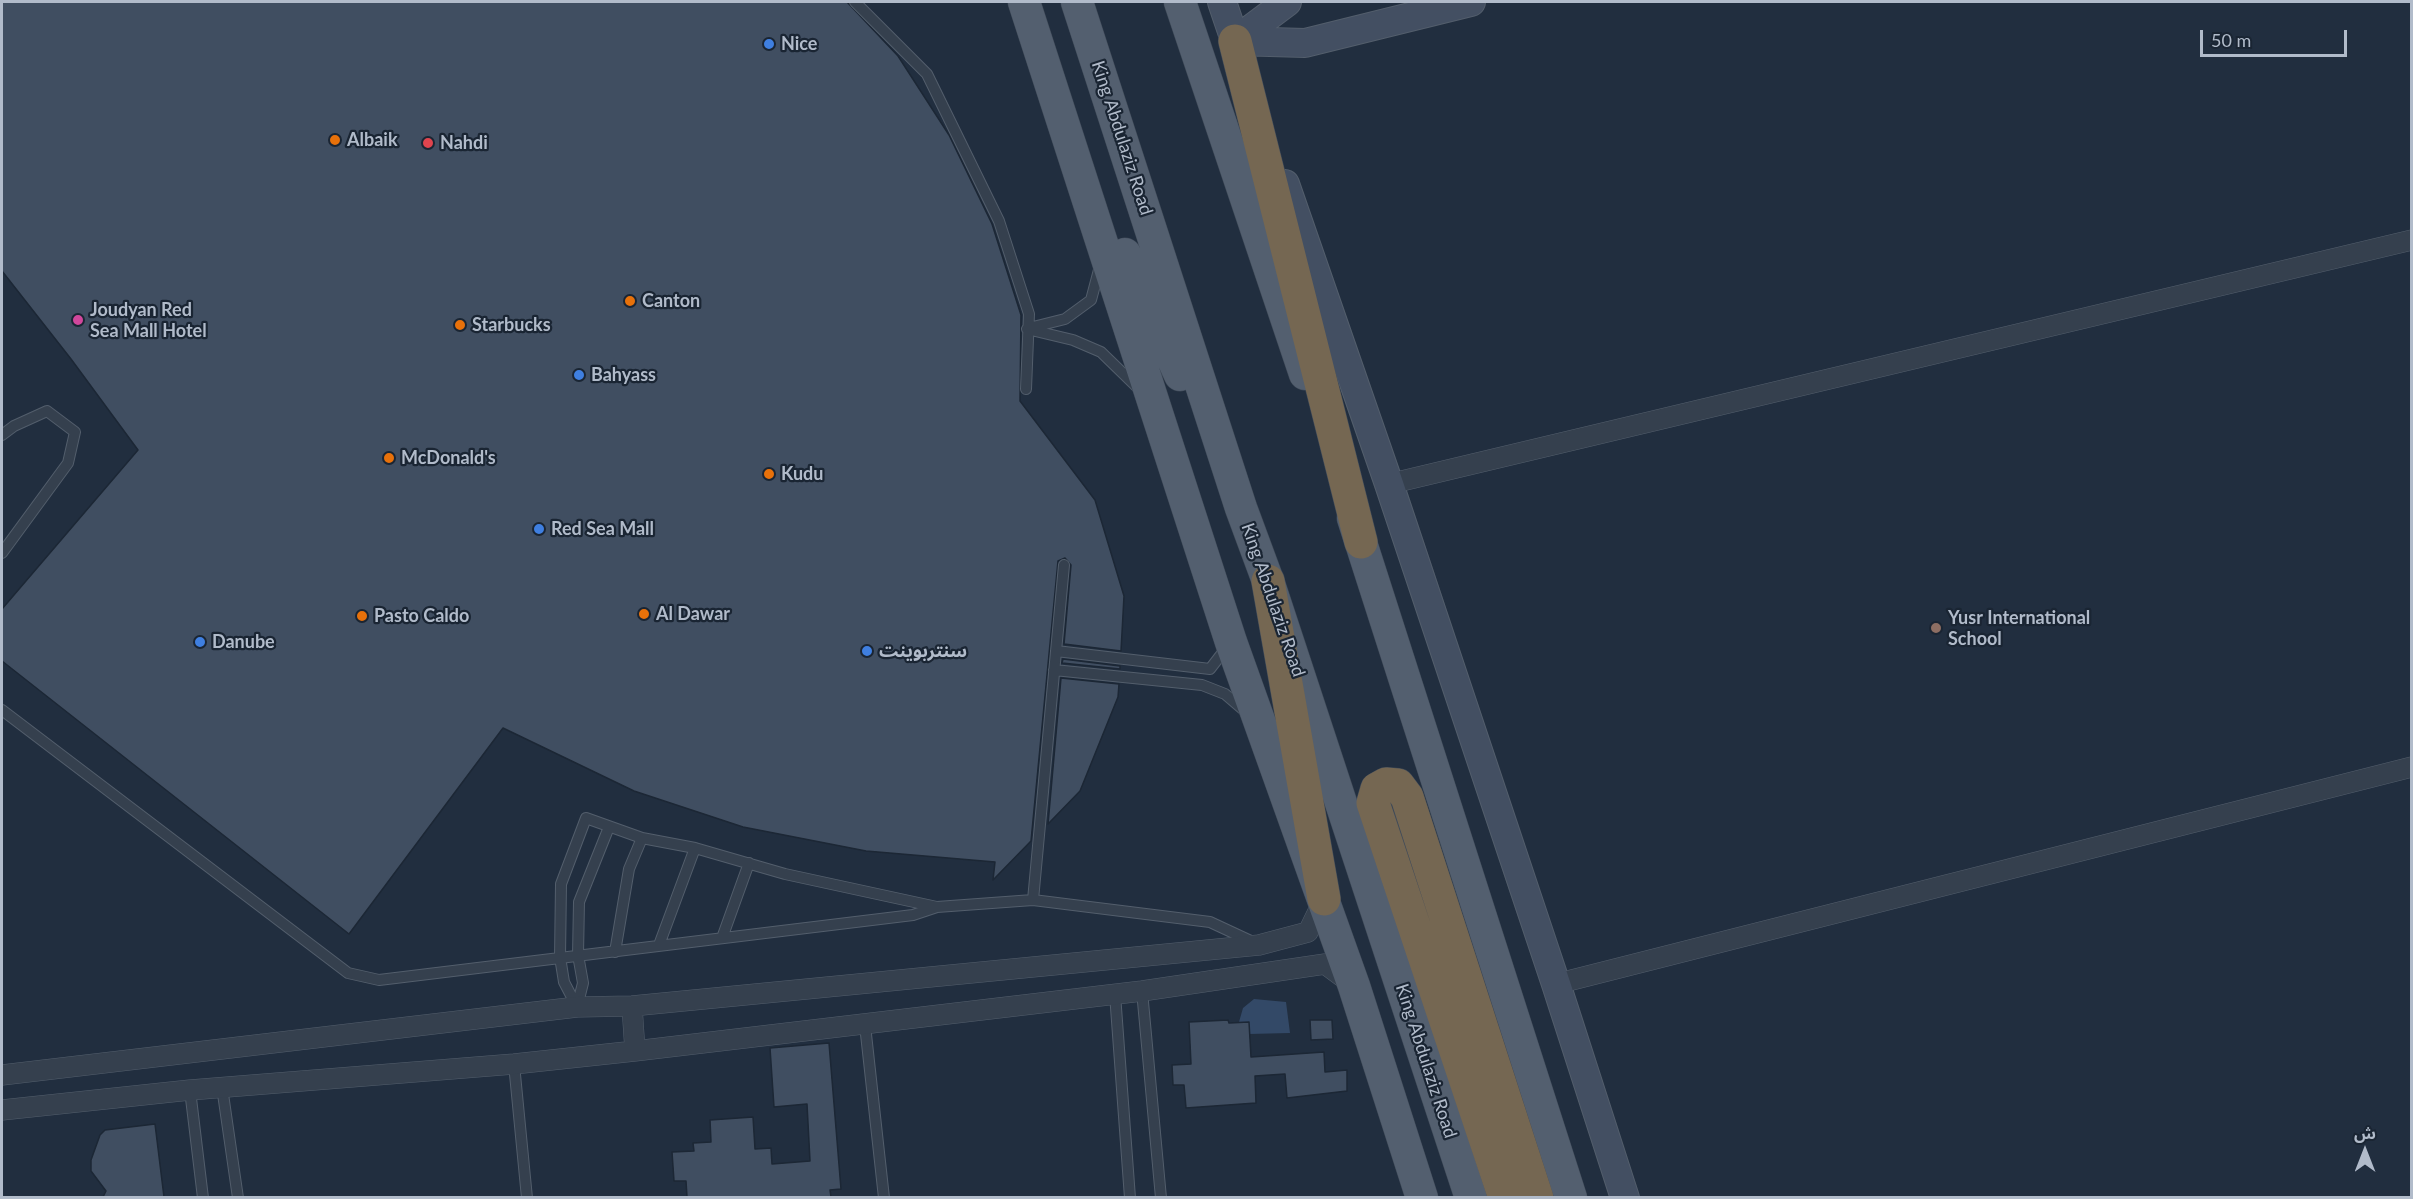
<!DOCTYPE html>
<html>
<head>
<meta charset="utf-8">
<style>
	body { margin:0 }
	#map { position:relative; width:2413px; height:1199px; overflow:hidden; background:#212e3f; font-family:Lato,"Noto Sans Arabic",sans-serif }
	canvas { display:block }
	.frame { position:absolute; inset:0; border:3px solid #b1bbca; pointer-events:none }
	.north { position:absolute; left:2335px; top:1121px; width:60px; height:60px; -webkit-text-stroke:4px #1a2533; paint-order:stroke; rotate:0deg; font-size:16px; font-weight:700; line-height:24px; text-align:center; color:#b1bbca }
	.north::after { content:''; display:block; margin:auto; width:21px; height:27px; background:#b1bbca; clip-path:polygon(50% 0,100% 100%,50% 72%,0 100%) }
	.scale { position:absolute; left:2200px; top:30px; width:147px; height:27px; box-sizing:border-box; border:3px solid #b1bbca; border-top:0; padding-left:8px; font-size:18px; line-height:21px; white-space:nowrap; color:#b1bbca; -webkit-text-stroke:4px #1a2533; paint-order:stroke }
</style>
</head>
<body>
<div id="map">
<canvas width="2413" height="1199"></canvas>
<div class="frame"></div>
<div class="north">ش</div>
<div class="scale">50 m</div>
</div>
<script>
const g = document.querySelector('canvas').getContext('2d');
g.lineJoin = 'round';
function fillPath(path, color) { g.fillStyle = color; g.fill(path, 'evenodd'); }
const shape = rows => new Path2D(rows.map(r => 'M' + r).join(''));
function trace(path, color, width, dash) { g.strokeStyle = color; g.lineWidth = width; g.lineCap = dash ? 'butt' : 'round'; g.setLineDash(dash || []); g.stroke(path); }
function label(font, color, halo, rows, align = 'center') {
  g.font = font + ' Lato,"Noto Sans Arabic",sans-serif'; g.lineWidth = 4.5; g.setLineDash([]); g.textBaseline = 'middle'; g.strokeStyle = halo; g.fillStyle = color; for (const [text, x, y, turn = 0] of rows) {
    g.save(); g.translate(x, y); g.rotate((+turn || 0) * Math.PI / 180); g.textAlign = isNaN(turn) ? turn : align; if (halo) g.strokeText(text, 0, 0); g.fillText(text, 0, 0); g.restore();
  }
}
fillPath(shape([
	[1254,999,1286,1002,1290,1033,1249,1034,1249,1022,1239,1022,1243,1008]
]), '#334967');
const building = shape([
	[2,2,847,2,898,56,949,135,992,224,1021,315,1020,401,1095,500,1124,596,1121,651,1064,644,1071,565,1065,558,1058,561,1031,841,993,880,995,862,866,851,743,827,634,791,503,728,349,934,2,661,2,609,138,450,71,359,2,271,2,2],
	[1063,659,1120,666,1120,669,1062,663,1063,659],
	[1061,678,1119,684,1118,697,1080,791,1048,824,1061,678],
	[1228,1020,1229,1023,1249,1022,1251,1057,1324,1052,1325,1072,1347,1070,1347,1091,1287,1098,1285,1074,1255,1076,1256,1103,1186,1108,1184,1085,1173,1085,1172,1065,1191,1064,1189,1022,1228,1020],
	[1310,1020,1332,1020,1333,1039,1311,1040,1310,1020],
	[829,1043,841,1189,830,1190,831,1197,687,1197,686,1181,674,1181,672,1152,694,1151,693,1143,711,1142,710,1120,753,1117,755,1149,771,1148,772,1164,810,1161,807,1104,774,1107,770,1048,829,1043],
	[155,1124,164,1197,103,1197,106,1191,91,1171,91,1160,100,1135,105,1130,155,1124]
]);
fillPath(building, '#404e61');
trace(building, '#1c2735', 1.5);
const lane = shape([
	[855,2,927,74,999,221,1029,314,1026,389],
	[1029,328,1065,319,1091,300,1100,266],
	[1027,329,1073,340,1101,352,1138,388],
	[2,435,14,426,47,411,75,432,68,463,2,553],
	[1056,651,1210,669,1227,647],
	[1054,670,1202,685,1225,694,1246,712],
	[2,710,348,973,379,980,913,915,937,907],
	[1033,900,1064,565],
	[722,938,749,863],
	[659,945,695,848],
	[615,952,629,869,642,838],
	[1142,991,1161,1198],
	[1115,994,1130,1198],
	[577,1007,564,982,560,957,561,884,586,818,642,838,695,848,785,874,937,907,1033,900,1210,922,1253,942],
	[577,1007,583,983,578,955,579,902,609,827],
	[865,1025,884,1198],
	[514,1064,527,1198],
	[222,1087,238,1198],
	[190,1090,203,1198]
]);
const street = shape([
	[1389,484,2412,240],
	[1556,984,2412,767],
	[632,1006,635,1051],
	[2,1075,577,1007,632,1006,1259,945,1308,932,1324,899],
	[2,1110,190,1090,514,1064,635,1051,1142,991,1325,964,1352,984]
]);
const secondary = shape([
	[1222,2,1242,61],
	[1235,41,1305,43,1471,2],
	[1235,41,1287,2],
	[1285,184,1389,484,1556,984,1625,1198]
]);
const primary = shape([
	[1024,2,1231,642,1354,986,1422,1198],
	[1077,2,1241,508,1268,581,1471,1198],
	[1180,2,1305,374],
	[1125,254,1180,375],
	[1353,518,1571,1198]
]);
const highway = shape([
	[1235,41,1361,542],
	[1268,581,1324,899],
	[1505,1198,1373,803,1377,789,1386,784,1398,785,1407,797,1537,1198]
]);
trace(lane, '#535e6c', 12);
trace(street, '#535e6c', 21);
trace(secondary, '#535e6c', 30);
trace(primary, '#3e4957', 33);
trace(highway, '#404b59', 34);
trace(lane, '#35404e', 10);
trace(street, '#35404e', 20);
trace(secondary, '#434f62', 28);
trace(primary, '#535f6f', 32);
trace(highway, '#756752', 33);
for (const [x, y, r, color] of [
	[769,44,6,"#3f7fe0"],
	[335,140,6,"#e8710a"],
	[428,143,6,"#e0444e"],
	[630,301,6,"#e8710a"],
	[78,320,6,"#d1479c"],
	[460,325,6,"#e8710a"],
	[579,375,6,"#3f7fe0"],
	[389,458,6,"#e8710a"],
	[769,474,6,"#e8710a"],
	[539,529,6,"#3f7fe0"],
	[644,614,6,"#e8710a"],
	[362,616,6,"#e8710a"],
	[1936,628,6,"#8d6e63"],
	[200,642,6,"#3f7fe0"],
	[867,651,6,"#3f7fe0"]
]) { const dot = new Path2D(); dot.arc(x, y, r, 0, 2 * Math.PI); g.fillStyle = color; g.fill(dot); trace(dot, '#1a2533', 2); }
label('bold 18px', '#b1bbca', '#1a2533', [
	["Nice",781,44],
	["Albaik",347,140],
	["Nahdi",440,143],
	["Canton",642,301],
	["Joudyan Red",90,310],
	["Sea Mall Hotel",90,331],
	["Starbucks",472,325],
	["Bahyass",591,375],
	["McDonald's",401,458],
	["Kudu",781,474],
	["Red Sea Mall",551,529],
	["Al Dawar",656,614],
	["Pasto Caldo",374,616],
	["Yusr International",1948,618],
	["School",1948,639],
	["Danube",212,642],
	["سنتربوينت",879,651]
], 'left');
label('18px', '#b1bbca', '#1a2533', [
	["King Abdulaziz Road",1122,138,72],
	["King Abdulaziz Road",1273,600,71],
	["King Abdulaziz Road",1426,1061,72]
]);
</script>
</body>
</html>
